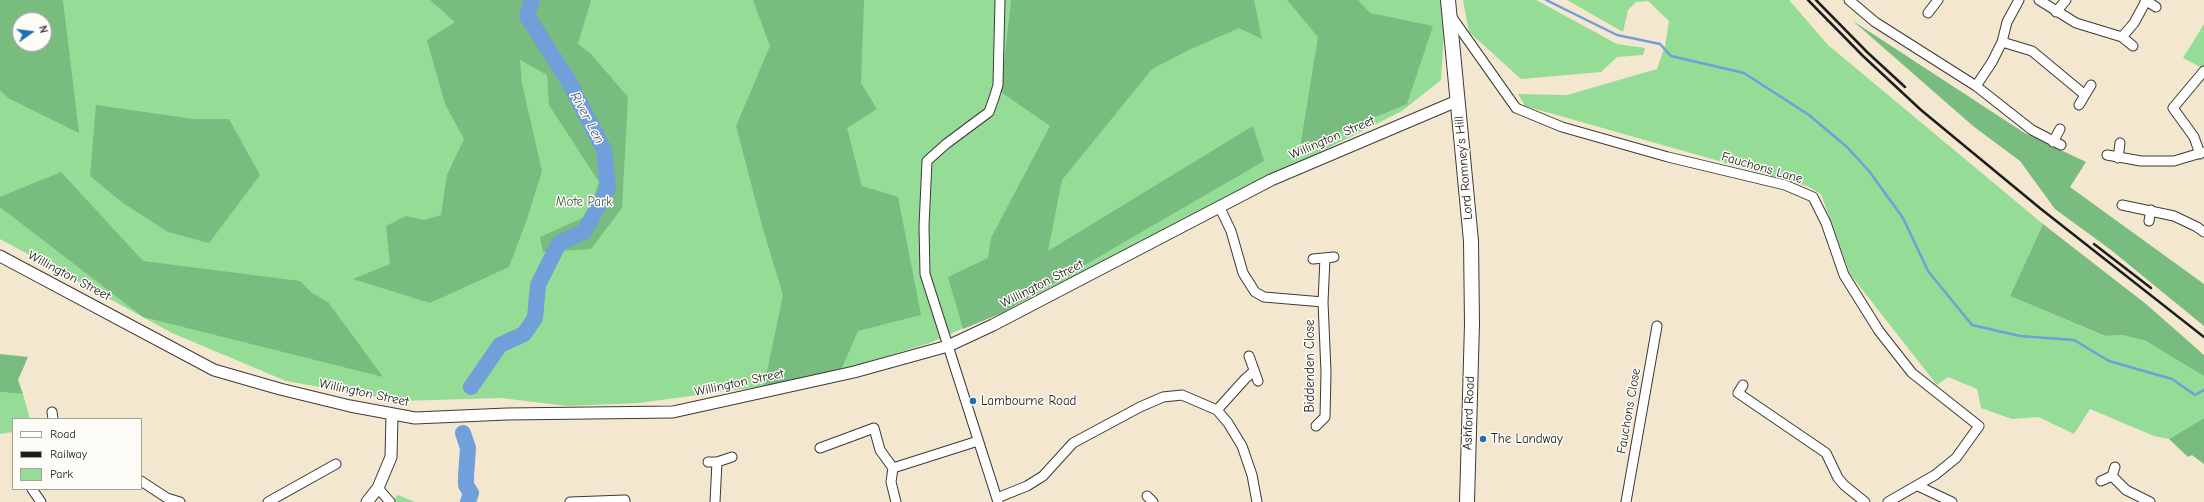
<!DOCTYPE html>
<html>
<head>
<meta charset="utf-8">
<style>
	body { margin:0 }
	#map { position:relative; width:2204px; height:502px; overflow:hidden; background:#f4e7d0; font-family:"Comic Neue",sans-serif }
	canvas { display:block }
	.legend { position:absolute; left:12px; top:418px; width:130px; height:72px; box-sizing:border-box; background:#fdfcf7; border:1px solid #a3a29f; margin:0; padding:5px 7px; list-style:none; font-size:12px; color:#1c1c1c }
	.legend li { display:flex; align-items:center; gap:8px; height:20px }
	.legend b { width:20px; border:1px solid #a3a29f }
	.north { position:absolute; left:12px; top:12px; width:40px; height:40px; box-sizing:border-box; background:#fdfcf7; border:1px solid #a3a29f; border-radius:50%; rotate:76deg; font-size:11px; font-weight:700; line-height:16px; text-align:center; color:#1c1c1c }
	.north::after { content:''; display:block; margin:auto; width:14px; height:18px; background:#1f6fb2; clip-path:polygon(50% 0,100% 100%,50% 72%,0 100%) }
</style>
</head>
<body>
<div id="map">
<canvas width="2204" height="502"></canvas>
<ul class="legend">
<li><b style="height:5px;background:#fff"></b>Road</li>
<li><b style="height:5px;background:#1c1c1c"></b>Railway</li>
<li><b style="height:11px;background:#95dc96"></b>Park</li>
</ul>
<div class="north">N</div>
</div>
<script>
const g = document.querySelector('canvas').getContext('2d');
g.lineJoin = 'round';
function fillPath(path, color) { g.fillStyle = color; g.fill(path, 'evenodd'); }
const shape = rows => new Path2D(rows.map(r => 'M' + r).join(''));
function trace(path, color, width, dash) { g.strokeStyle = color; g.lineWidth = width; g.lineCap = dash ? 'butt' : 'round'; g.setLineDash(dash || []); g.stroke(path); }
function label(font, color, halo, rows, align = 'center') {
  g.font = font + ' "Comic Neue",sans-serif'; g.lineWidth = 3; g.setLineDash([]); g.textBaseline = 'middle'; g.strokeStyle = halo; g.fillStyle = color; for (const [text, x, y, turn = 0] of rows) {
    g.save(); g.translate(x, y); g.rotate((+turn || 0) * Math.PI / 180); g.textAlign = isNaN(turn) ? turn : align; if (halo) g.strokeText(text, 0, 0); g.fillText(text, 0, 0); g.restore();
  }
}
fillPath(shape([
	[0,0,1442,0,1444,34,1441,80,1402,111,1008,309,927,344,841,370,764,386,639,403,568,406,501,398,400,401,286,381,172,333,0,239],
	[20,20,44,20,44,44,20,44],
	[1463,0,1536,0,1617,44,1645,48,1643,55,1617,57,1601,72,1521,79,1469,32],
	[1567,0,1789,0,1828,45,2043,224,2010,296,2104,336,2122,335,2146,341,2198,371,2204,376,2204,418,2169,439,2154,436,2090,409,2074,434,2039,417,2012,419,1981,408,1977,389,1948,377,1937,385,1850,274,1821,194,1807,186,1525,106,1518,94,1567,95,1657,69,1665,46,1669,21,1648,1,1636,2,1628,10,1623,32],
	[2204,24,2204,69,2183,58],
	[0,392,23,394,30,419,13,419,13,432,0,434],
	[398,495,415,502,391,502]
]), '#95dc96');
fillPath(shape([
	[0,0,63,0,79,133,8,98,0,90],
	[20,20,44,20,44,44,20,44],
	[430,0,591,0,578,44,590,53,628,97,622,208,591,249,543,252,540,237,587,216,599,182,549,105,547,75,520,60,522,84,542,171,527,219,509,267,430,303,353,279,390,264,386,226,406,216,424,220,441,215,447,175,464,139,445,104,427,40,455,22],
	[753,0,864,0,861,83,877,109,847,128,862,186,898,197,921,315,858,331,841,370,764,386,783,295,763,229,736,126,770,46],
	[1011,0,1254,0,1262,39,1239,28,1191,49,1152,69,1062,180,1048,251,1253,126,1264,161,1002,313,963,329,948,277,988,258,991,238,1050,126,1001,92],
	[1287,0,1358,0,1370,13,1433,26,1407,104,1300,148,1318,37],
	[1853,21,2023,132,2086,162,2070,187,2204,284,2204,326,2111,250,2055,209,2020,161,1973,126],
	[96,105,193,119,229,119,260,175,209,243,168,232,123,203,90,176],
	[61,172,143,261,300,281,312,293,328,302,383,377,143,317,0,207,0,197],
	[2043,224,2146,304,2204,355,2204,376,2146,341,2122,335,2105,336,2010,296],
	[0,354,28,357,18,380,23,394,0,392],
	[2204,418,2204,464,2192,455,2188,457,2169,439]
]), '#78bc7f');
trace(shape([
	[1546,0,1617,35,1660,44,1671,56,1744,73,1809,115,1847,147,1869,171,1903,218,1928,271,1972,325,2020,336,2074,340,2109,361,2172,379,2195,395,2204,390]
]), '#709fd9', 2.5);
trace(shape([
	[471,387,500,345,524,334,535,318,538,285,559,243,584,232,608,188,604,150,568,80,527,16,532,0],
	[463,433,468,448,466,476,466,485,471,493,468,502]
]), '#709fd9', 16);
const minor = shape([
	[1849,0,1875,22,1976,86,2032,130,2061,145],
	[2039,0,2076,23,2122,37,2133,46],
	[2145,0,2156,7],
	[2056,12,2066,0],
	[1928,13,1938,0],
	[1451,16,1516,108,1562,127,1668,157,1785,185,1813,197,1826,223,1844,275,1879,331,1912,373,1979,426,1956,458,1935,475,1888,502],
	[2122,37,2134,23,2146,1],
	[2002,42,2032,51,2085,95],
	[1976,86,1992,62,2002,42,2007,22,2019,0],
	[2079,105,2091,85],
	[2053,142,2060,129],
	[2200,154,2194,137,2173,108,2204,71],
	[2107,155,2141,161,2174,161,2204,152],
	[2118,158,2120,143],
	[2122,205,2174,216,2197,227,2204,232],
	[1220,208,1231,231,1243,273,1255,292,1264,297,1323,302],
	[2149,221,2151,210],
	[1313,259,1334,257],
	[1249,356,1258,381],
	[1743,385,1738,393,1826,453,1838,478,1844,485,1865,502],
	[1217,410,1245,379,1254,371],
	[52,412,53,419],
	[1316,426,1325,417,1326,372,1323,302,1325,258],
	[820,448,874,428,880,450,893,468],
	[708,462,717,462,732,457],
	[893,468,978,441],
	[893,468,891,482,896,502],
	[2112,476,2126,490,2150,502],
	[141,481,167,498,180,502],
	[2101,481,2112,476,2115,467],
	[1918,486,1952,502],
	[378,488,390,502],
	[32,489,41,502],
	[1147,496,1153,502],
	[997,498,1027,486,1043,476,1073,443,1140,407,1163,397,1182,395,1217,410,1228,423,1242,446,1252,475,1257,502],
	[268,502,336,464],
	[570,502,625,500,625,502],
	[715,502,717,462],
	[998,502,925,274,924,226,927,161,946,144,989,112,994,98,998,85,1000,0],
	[1626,502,1657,326]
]);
const tertiary = shape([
	[0,256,214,370,280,389,350,406,415,418,507,414,673,412,854,372,948,346,993,325,1271,180,1457,101],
	[367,502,378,488,391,457,392,415]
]);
const primary = shape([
	[1448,0,1471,241,1472,324,1467,502]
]);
trace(minor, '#3c3a37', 11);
trace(tertiary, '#3c3a37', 13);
trace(primary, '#3c3a37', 16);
trace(minor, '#fff', 9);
trace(tertiary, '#fff', 11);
trace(primary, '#fff', 14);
trace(shape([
	[1808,0,1863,56,1921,110,2041,209,2204,337],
	[1816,0,1867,52,1905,87],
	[2094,244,2151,288]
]), '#1c1c1c', 2.5);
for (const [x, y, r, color] of [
	[973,401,4,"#1f6fb2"],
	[1483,439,4,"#1f6fb2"]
]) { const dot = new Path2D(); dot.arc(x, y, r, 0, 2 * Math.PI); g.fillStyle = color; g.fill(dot); trace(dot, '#fdfcf7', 1.5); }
label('13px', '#1c1c1c', '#fdfcf7', [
	["Willington Street",1332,138,-23],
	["Lord Romney's Hill",1464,168,-95],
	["Fauchons Lane",1762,168,16],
	["Willington Street",69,276,28],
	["Willington Street",1042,284,-27],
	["Biddenden Close",1310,366,-90],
	["Willington Street",739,383,-12],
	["Willington Street",364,393,12],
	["Fauchons Close",1629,411,-80],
	["Ashford Road",1469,413,-88]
]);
label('13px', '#465f47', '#fdfcf7', [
	["Mote Park",584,202]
]);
label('13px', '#1c1c1c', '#fdfcf7', [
	["Lambourne Road",981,401],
	["The Landway",1491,439]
], 'left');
label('italic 14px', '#465e7a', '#fdfcf7', [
	["River Len",587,118,62]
]);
</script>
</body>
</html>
